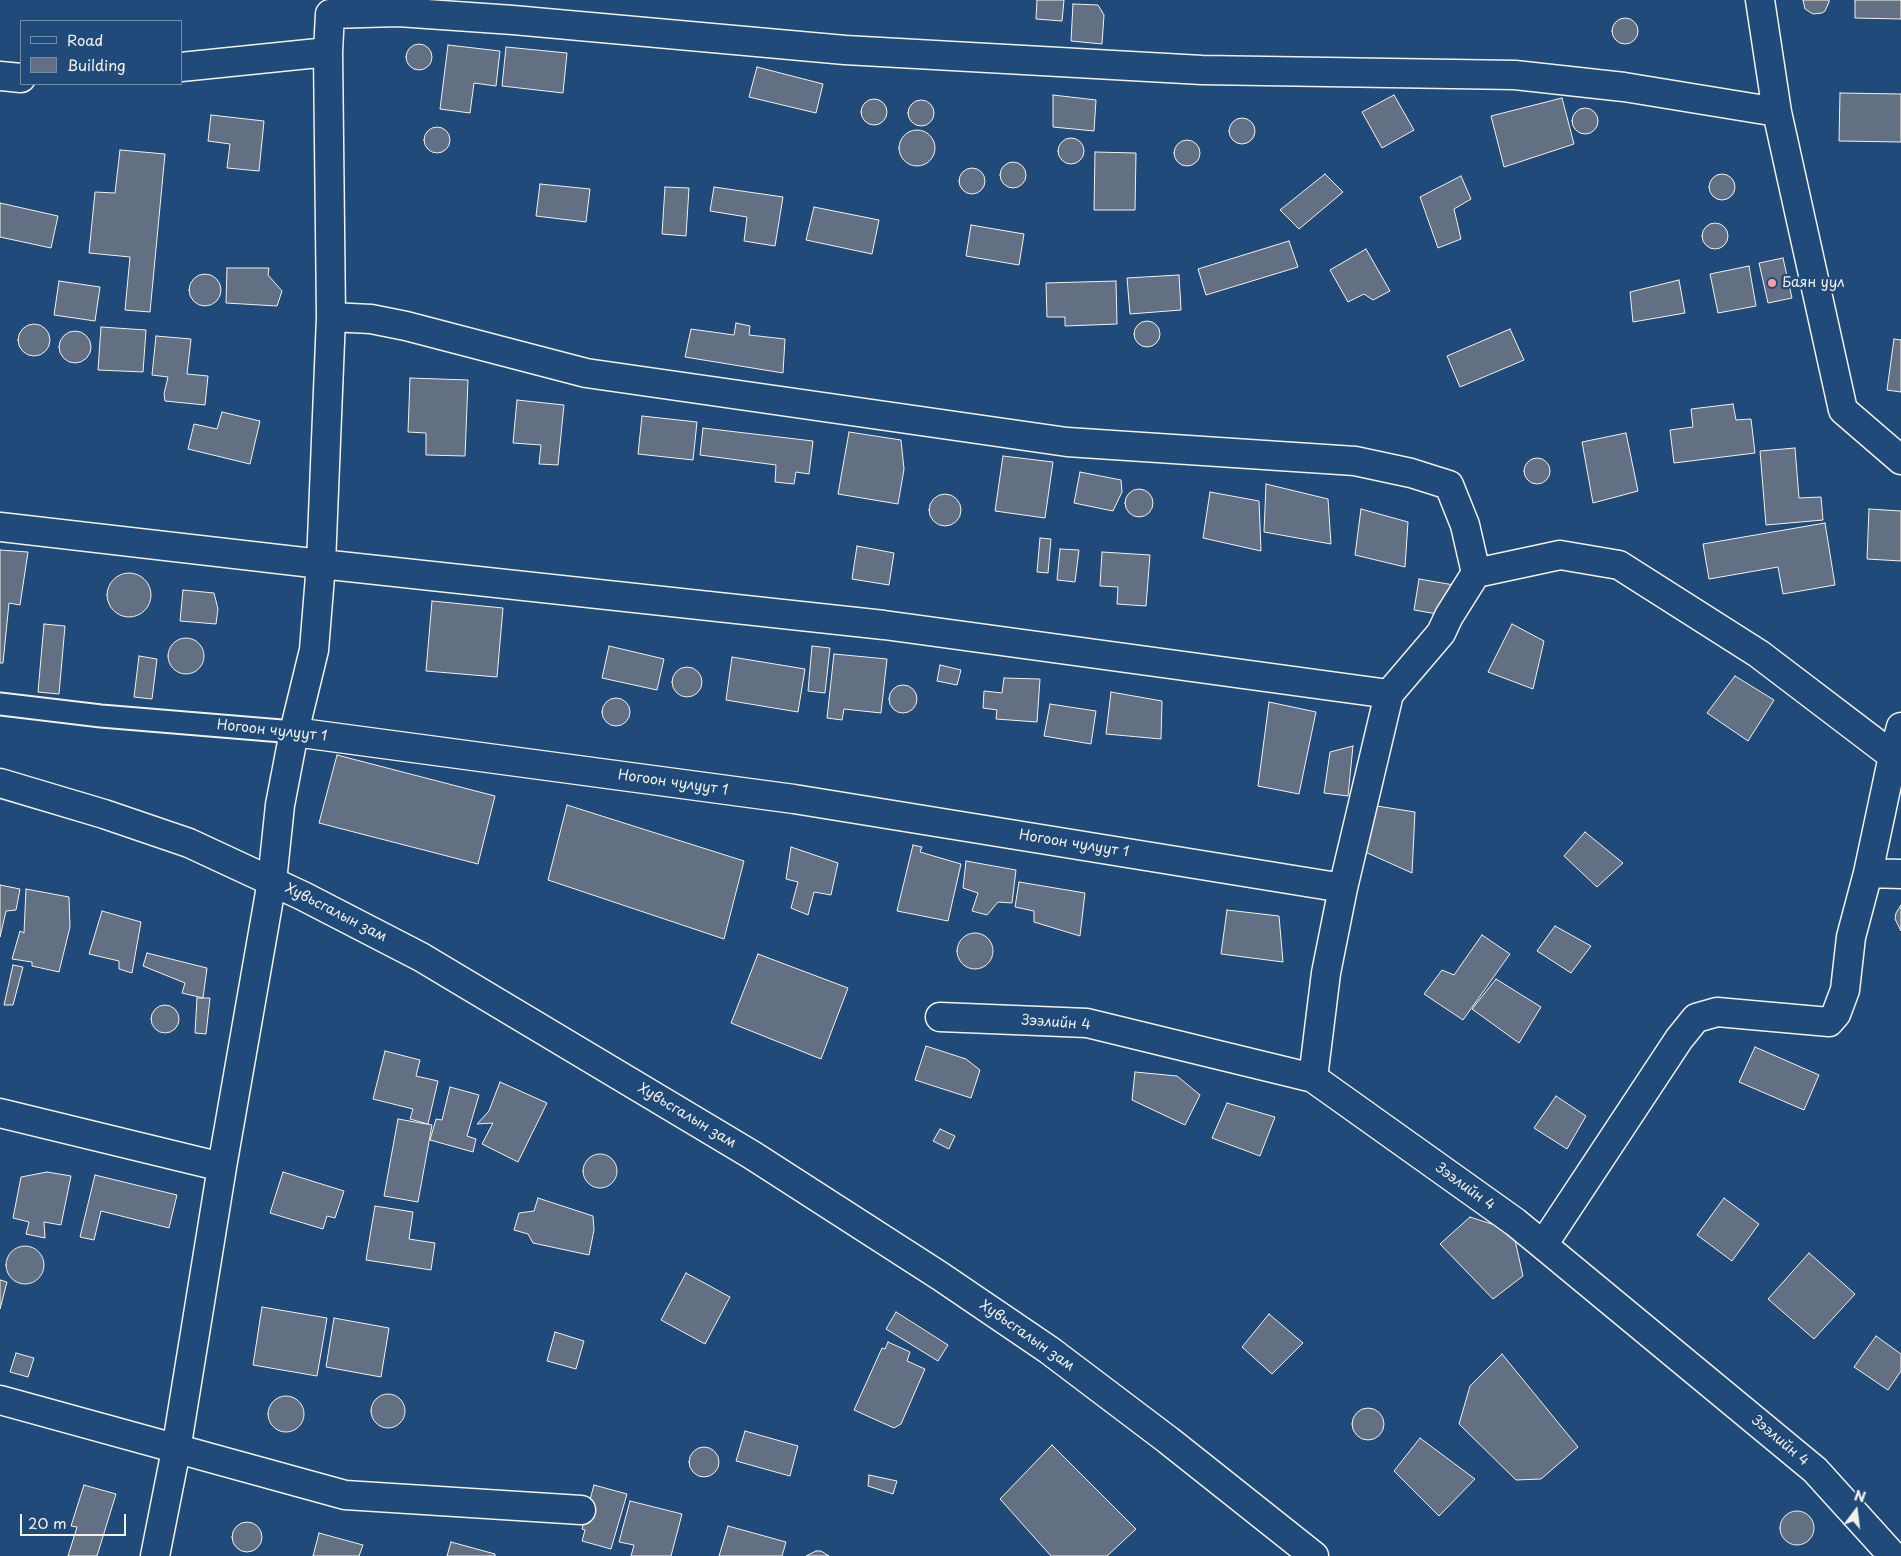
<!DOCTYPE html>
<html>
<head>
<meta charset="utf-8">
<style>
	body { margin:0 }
	#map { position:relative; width:1901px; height:1556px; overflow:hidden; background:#1f4a7a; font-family:"Playpen Sans",sans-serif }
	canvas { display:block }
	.legend { position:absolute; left:20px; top:20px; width:162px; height:65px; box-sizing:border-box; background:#1f4a7a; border:1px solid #748da6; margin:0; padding:6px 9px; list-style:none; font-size:15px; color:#f4f1e8 }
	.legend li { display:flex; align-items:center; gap:10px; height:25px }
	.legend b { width:25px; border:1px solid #748da6 }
	.north { position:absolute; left:1831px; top:1486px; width:50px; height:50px; -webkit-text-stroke:4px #1f4a7a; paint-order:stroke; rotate:15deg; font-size:14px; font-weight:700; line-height:20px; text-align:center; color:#f4f1e8 }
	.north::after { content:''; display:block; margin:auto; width:18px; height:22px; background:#f4f1e8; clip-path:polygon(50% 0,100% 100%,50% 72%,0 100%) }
	.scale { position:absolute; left:20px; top:1514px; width:106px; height:22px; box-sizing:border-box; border:2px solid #f4f1e8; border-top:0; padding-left:6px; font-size:15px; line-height:18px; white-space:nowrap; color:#f4f1e8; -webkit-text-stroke:4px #1f4a7a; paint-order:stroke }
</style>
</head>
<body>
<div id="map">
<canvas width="1901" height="1556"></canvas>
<ul class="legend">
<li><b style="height:6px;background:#1f4a7a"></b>Road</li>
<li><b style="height:14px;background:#636f82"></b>Building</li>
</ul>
<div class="north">N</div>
<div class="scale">20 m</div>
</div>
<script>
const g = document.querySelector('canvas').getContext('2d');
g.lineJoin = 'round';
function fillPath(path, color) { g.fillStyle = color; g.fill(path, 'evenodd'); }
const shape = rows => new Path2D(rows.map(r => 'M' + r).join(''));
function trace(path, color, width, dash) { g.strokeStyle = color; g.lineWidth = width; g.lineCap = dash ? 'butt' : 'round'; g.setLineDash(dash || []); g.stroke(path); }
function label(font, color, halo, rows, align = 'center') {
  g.font = font + ' "Playpen Sans",sans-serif'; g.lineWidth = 5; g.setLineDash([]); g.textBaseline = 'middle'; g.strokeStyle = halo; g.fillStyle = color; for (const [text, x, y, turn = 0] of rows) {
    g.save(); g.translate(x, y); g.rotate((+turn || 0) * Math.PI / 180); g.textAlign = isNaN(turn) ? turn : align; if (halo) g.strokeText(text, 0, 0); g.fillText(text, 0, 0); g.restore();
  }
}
const building = shape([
	[1037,0,1064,0,1062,21,1036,19,1037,0],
	[1803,0,1829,0,1829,2,1825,11,1822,13,1813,14,1805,9,1803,0],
	[1855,0,1901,0,1901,19,1855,18,1855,0],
	[1073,4,1098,5,1104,15,1102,44,1071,41,1073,4],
	'1612 31a13 13 0 1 1 26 0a13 13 0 1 1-26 0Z',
	'406 57a13 13 0 1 1 26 0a13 13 0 1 1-26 0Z',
	[448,45,500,51,496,86,474,83,470,113,440,109,448,45],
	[506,47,567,53,563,93,502,86,506,47],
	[757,67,823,84,816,113,749,97,757,67],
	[1840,93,1901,94,1901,142,1839,141,1840,93],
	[1053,95,1096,100,1094,131,1053,127,1053,95],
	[1394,95,1414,130,1382,148,1362,112,1394,95],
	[1562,98,1574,144,1504,167,1491,116,1562,98],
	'861 112a13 13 0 1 1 26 0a13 13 0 1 1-26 0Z',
	'908 113a13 13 0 1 1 26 0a13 13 0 1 1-26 0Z',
	'1572 121a13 13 0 1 1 26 0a13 13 0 1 1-26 0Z',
	[211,115,264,121,259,171,227,168,230,144,208,141,211,115],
	'1229 131a13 13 0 1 1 26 0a13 13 0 1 1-26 0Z',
	'424 140a13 13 0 1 1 26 0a13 13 0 1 1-26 0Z',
	'899 148a18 18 0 1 1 36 0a18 18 0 1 1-36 0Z',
	'1058 151a13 13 0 1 1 26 0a13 13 0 1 1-26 0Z',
	'1174 153a13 13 0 1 1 26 0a13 13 0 1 1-26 0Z',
	[120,150,165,154,150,312,125,310,130,257,89,253,95,192,115,193,120,150],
	[1095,152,1136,153,1135,210,1094,210,1095,152],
	'1000 175a13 13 0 1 1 26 0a13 13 0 1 1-26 0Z',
	'959 181a13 13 0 1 1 26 0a13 13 0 1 1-26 0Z',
	[1325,174,1343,192,1299,229,1280,210,1325,174],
	'1709 187a13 13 0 1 1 26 0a13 13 0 1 1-26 0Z',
	[1461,176,1471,199,1454,209,1461,239,1438,248,1420,197,1461,176],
	[540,184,590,189,586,222,536,216,540,184],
	[665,187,689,188,686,236,662,234,665,187],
	[714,187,783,197,775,246,744,241,747,217,710,211,714,187],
	[0,203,58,216,51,248,0,237,0,203],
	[814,207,879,220,872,254,806,240,814,207],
	'1702 236a13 13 0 1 1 26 0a13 13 0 1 1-26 0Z',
	[971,225,1024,234,1019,265,966,256,971,225],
	[1289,241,1298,267,1206,295,1198,269,1289,241],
	[1366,249,1390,291,1373,300,1364,294,1348,302,1330,270,1366,249],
	[1783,258,1792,298,1768,303,1759,263,1783,258],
	[1749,266,1756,306,1718,313,1710,274,1749,266],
	[227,268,269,268,268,275,282,291,277,306,226,303,227,268],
	'189 290a16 16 0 1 1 32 0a16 16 0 1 1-32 0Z',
	[1179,275,1181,310,1130,314,1127,278,1179,275],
	[1679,280,1685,313,1633,322,1630,292,1679,280],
	[59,281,100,287,95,321,54,315,59,281],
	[1116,281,1117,324,1065,326,1065,317,1047,317,1046,283,1116,281],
	'1134 334a13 13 0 1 1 26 0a13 13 0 1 1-26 0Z',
	[736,323,750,326,749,335,785,339,783,373,685,357,691,329,734,335,736,323],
	'18 340a16 16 0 1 1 32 0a16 16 0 1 1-32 0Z',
	[101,327,146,330,143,372,98,370,101,327],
	[1510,329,1524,360,1460,387,1447,356,1510,329],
	'59 347a16 16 0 1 1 32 0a16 16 0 1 1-32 0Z',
	[156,336,191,339,187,374,208,376,205,405,165,401,164,394,168,377,152,375,156,336],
	[1894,339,1901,340,1901,392,1887,390,1894,339],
	[410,378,468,380,465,456,426,455,426,433,408,432,410,378],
	[517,400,564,405,558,465,539,464,541,445,513,443,517,400],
	[1733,404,1736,420,1751,419,1755,453,1674,463,1670,430,1693,427,1691,409,1733,404],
	[222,412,260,421,250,464,188,449,194,424,217,429,222,412],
	[642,416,697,422,693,460,638,454,642,416],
	[703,428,813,441,809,474,796,472,794,484,775,482,776,465,700,455,703,428],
	[849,432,901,440,904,469,898,504,838,494,849,432],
	[1626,433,1638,491,1593,503,1582,442,1626,433],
	[1795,448,1799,498,1821,497,1823,520,1766,525,1760,451,1795,448],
	[1003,456,1053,462,1045,518,995,511,1003,456],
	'1524 471a13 13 0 1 1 26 0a13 13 0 1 1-26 0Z',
	[1080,472,1121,480,1122,492,1113,511,1074,503,1080,472],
	[1266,484,1328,499,1331,544,1264,532,1266,484],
	'1125 503a14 14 0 1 1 28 0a14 14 0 1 1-28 0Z',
	[1210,492,1259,501,1261,551,1203,538,1210,492],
	'929 510a16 16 0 1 1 32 0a16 16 0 1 1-32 0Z',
	[1361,509,1408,522,1405,567,1355,555,1361,509],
	[1869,509,1901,511,1901,561,1867,559,1869,509],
	[1825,523,1835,585,1783,594,1778,567,1709,579,1703,544,1825,523],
	[1040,538,1051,539,1048,573,1037,572,1040,538],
	[857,546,894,553,889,585,852,579,857,546],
	[1060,549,1079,550,1075,582,1057,580,1060,549],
	[0,550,28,552,20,605,9,603,3,663,0,663,0,550],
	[1102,552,1150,555,1146,606,1117,604,1118,587,1100,586,1102,552],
	'107 595a22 22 0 1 1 44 0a22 22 0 1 1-44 0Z',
	[1419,579,1454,585,1449,616,1414,610,1419,579],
	[183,590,214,593,218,609,216,624,180,621,183,590],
	[432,601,503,608,497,677,426,671,432,601],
	[44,624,65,626,59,694,38,692,44,624],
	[1512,624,1544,641,1533,689,1488,672,1512,624],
	'168 656a18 18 0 1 1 36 0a18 18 0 1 1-36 0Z',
	[609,646,664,659,657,690,602,678,609,646],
	[812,646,830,648,825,693,808,691,812,646],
	[834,654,887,659,881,713,844,709,842,720,827,718,834,654],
	[139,656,157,659,152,699,134,697,139,656],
	[732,657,805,669,798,712,726,700,732,657],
	[940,665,961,670,957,685,937,681,940,665],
	'672 682a15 15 0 1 1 30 0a15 15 0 1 1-30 0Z',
	[1735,676,1774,700,1748,741,1707,713,1735,676],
	[1004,678,1040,679,1037,722,996,719,997,710,983,708,984,691,1002,693,1004,678],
	'889 699a14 14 0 1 1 28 0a14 14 0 1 1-28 0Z',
	[1111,692,1162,701,1161,739,1106,734,1111,692],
	'602 712a14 14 0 1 1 28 0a14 14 0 1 1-28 0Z',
	[1269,702,1316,712,1299,794,1258,786,1269,702],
	[1050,704,1096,711,1091,744,1044,736,1050,704],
	[1353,746,1348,796,1324,793,1330,752,1353,746],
	[337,755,495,796,478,864,319,823,337,755],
	[567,805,744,861,724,939,548,880,567,805],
	[1377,806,1415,812,1412,873,1363,851,1377,806],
	[1585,832,1623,863,1597,887,1564,856,1585,832],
	[913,845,922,847,920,852,961,864,948,921,897,911,913,845],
	[791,847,838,863,831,895,814,892,808,915,791,908,798,882,786,879,791,847],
	[966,861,1016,870,1012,903,998,902,987,915,972,911,978,893,963,888,966,861],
	[1019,882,1085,893,1080,936,1034,922,1034,911,1015,907,1019,882],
	[0,885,20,889,16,910,6,911,0,937,0,885],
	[26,889,69,897,70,927,59,972,32,966,32,962,12,959,20,931,24,933,26,889],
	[1901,905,1901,931,1895,919,1896,913,1901,905],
	[1227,910,1279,916,1283,962,1221,954,1227,910],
	[102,911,141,922,132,973,119,969,119,961,89,954,102,911],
	[1555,926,1591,946,1571,973,1537,951,1555,926],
	'957 951a18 18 0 1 1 36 0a18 18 0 1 1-36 0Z',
	[1482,935,1510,954,1463,1020,1424,994,1442,970,1454,975,1482,935],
	[147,953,207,968,203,998,182,993,185,983,143,966,147,953],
	[758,954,848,988,821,1059,731,1023,758,954],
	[13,965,23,967,13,1005,4,1005,13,965],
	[1496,979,1541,1007,1519,1043,1472,1009,1496,979],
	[197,998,210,998,206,1034,195,1033,197,998],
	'151 1019a14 14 0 1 1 28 0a14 14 0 1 1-28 0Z',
	[926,1046,966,1059,980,1070,971,1098,915,1080,926,1046],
	[1755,1047,1819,1075,1804,1110,1739,1082,1755,1047],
	[385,1051,420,1060,416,1076,438,1081,428,1124,410,1119,413,1109,373,1099,385,1051],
	[1135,1072,1177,1076,1200,1095,1185,1125,1132,1100,1135,1072],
	[500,1082,547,1103,518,1162,482,1144,493,1123,477,1124,489,1111,500,1082],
	[450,1087,479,1095,467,1136,476,1139,473,1152,430,1140,436,1119,442,1120,450,1087],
	[1556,1096,1586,1116,1567,1149,1534,1128,1556,1096],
	[1227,1103,1275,1117,1260,1156,1212,1138,1227,1103],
	[398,1119,432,1125,418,1202,384,1196,398,1119],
	[940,1129,955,1136,949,1149,933,1141,940,1129],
	'583 1171a17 17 0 1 1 34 0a17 17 0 1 1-34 0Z',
	[47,1172,71,1176,61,1225,44,1222,45,1238,26,1234,29,1222,13,1218,21,1177,47,1172],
	[283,1172,344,1191,335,1218,327,1216,323,1229,270,1213,283,1172],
	[95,1175,177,1195,169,1228,101,1211,94,1240,80,1237,95,1175],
	[538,1198,593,1216,594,1230,589,1255,533,1243,528,1234,514,1230,519,1213,534,1211,538,1198],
	[1724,1198,1759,1224,1732,1261,1697,1235,1724,1198],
	[375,1206,413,1212,409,1239,435,1243,431,1270,366,1260,375,1206],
	[1470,1217,1513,1231,1523,1276,1493,1299,1440,1244,1470,1217],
	'6 1265a19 19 0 1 1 38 0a19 19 0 1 1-38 0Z',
	[1809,1253,1855,1294,1814,1339,1768,1299,1809,1253],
	[686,1273,730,1297,705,1344,661,1320,686,1273],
	[0,1280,7,1282,0,1309,0,1280],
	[262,1307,327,1318,317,1376,253,1365,262,1307],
	[896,1312,948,1345,938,1361,886,1329,896,1312],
	[1269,1314,1303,1343,1272,1374,1242,1347,1269,1314],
	[334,1318,389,1328,381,1377,326,1367,334,1318],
	[555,1332,584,1341,576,1369,547,1361,555,1332],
	[1876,1336,1901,1354,1901,1371,1888,1390,1854,1367,1876,1336],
	[888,1342,910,1352,907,1361,925,1369,901,1424,894,1428,854,1410,882,1348,885,1349,888,1342],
	[16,1353,34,1358,28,1377,10,1372,16,1353],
	[1502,1354,1578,1447,1541,1479,1516,1480,1459,1424,1470,1386,1502,1354],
	'371 1411a17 17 0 1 1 34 0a17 17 0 1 1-34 0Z',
	'268 1414a18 18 0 1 1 36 0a18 18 0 1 1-36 0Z',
	'1352 1424a16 16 0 1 1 32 0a16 16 0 1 1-32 0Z',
	[745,1431,798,1446,790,1476,736,1461,745,1431],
	[1420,1438,1475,1479,1439,1516,1394,1471,1420,1438],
	[1052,1445,1136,1529,1107,1556,1051,1556,1000,1499,1052,1445],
	'689 1462a15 15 0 1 1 30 0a15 15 0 1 1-30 0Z',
	[869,1475,897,1481,893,1494,868,1486,869,1475],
	[84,1485,116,1494,97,1556,68,1556,77,1527,71,1526,84,1485],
	[594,1485,627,1494,611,1549,582,1541,585,1530,582,1529,594,1485],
	[630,1501,682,1514,671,1556,631,1556,634,1545,619,1542,630,1501],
	'1780 1528a17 17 0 1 1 34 0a17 17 0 1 1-34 0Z',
	'232 1537a15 15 0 1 1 30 0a15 15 0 1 1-30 0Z',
	[728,1526,786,1542,782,1556,719,1556,728,1526],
	[319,1533,363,1545,359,1556,313,1556,319,1533],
	[451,1542,495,1554,495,1556,447,1556,451,1542],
	[816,1551,821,1551,829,1556,806,1556,816,1551]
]);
fillPath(building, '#636f82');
trace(building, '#f4f1e8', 1);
const lane = shape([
	[0,704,101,716,294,732]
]);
const street = shape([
	[1760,0,1777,112,1843,410,1901,460],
	[398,12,513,20,845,50,1202,70,1515,75,1624,87,1777,112],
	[181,67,328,52],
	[0,76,21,78],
	[331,317,371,319,406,326,586,373,1067,442,1355,461,1411,473,1449,485,1465,525,1476,573],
	[0,527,321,564,884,625,1389,694],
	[294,732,794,799,1343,888],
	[1868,873,1901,874],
	[940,1017,1087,1023,1313,1078,1515,1222,1543,1245,1815,1470,1893,1556],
	[1313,1078,1326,973,1343,888,1389,694,1441,633,1449,616,1476,573,1560,555,1619,565,1759,654,1893,756],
	[0,1113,222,1167],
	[1543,1245,1679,1039,1696,1018,1717,1012,1829,1022,1836,1014,1845,990,1851,937,1868,873,1893,756,1901,727],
	[0,1400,345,1495,581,1510],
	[155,1556,176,1450,222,1167,272,881,280,805,294,732,314,650,321,564,331,317,328,52,330,14,398,12,406,0]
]);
const secondary = shape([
	[0,783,104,814,189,843,303,896,421,957,752,1155,940,1276,1049,1350,1168,1440,1314,1556]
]);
trace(lane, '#f4f1e8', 25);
trace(street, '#f4f1e8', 31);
trace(secondary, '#f4f1e8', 31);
trace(lane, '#1f4a7a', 21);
trace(street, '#1f4a7a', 28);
trace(secondary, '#1f4a7a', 28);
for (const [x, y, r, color] of [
	[1772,283,5,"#ff9aa2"]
]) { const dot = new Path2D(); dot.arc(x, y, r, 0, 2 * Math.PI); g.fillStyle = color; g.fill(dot); trace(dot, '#1f4a7a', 2); }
label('14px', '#f4f1e8', '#1f4a7a', [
	["Баян уул",1782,283]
], 'left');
label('14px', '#f4f1e8', '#1f4a7a', [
	["Ногоон чулуут 1",272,731,6],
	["Ногоон чулуут 1",673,783,8],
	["Ногоон чулуут 1",1074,844,9],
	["Хувьсгалын зам",336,913,27],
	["Зээлийн 4",1056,1023,4],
	["Хувьсгалын зам",687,1116,31],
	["Зээлийн 4",1465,1187,36],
	["Хувьсгалын зам",1027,1336,35],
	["Зээлийн 4",1780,1441,40]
]);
</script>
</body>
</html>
